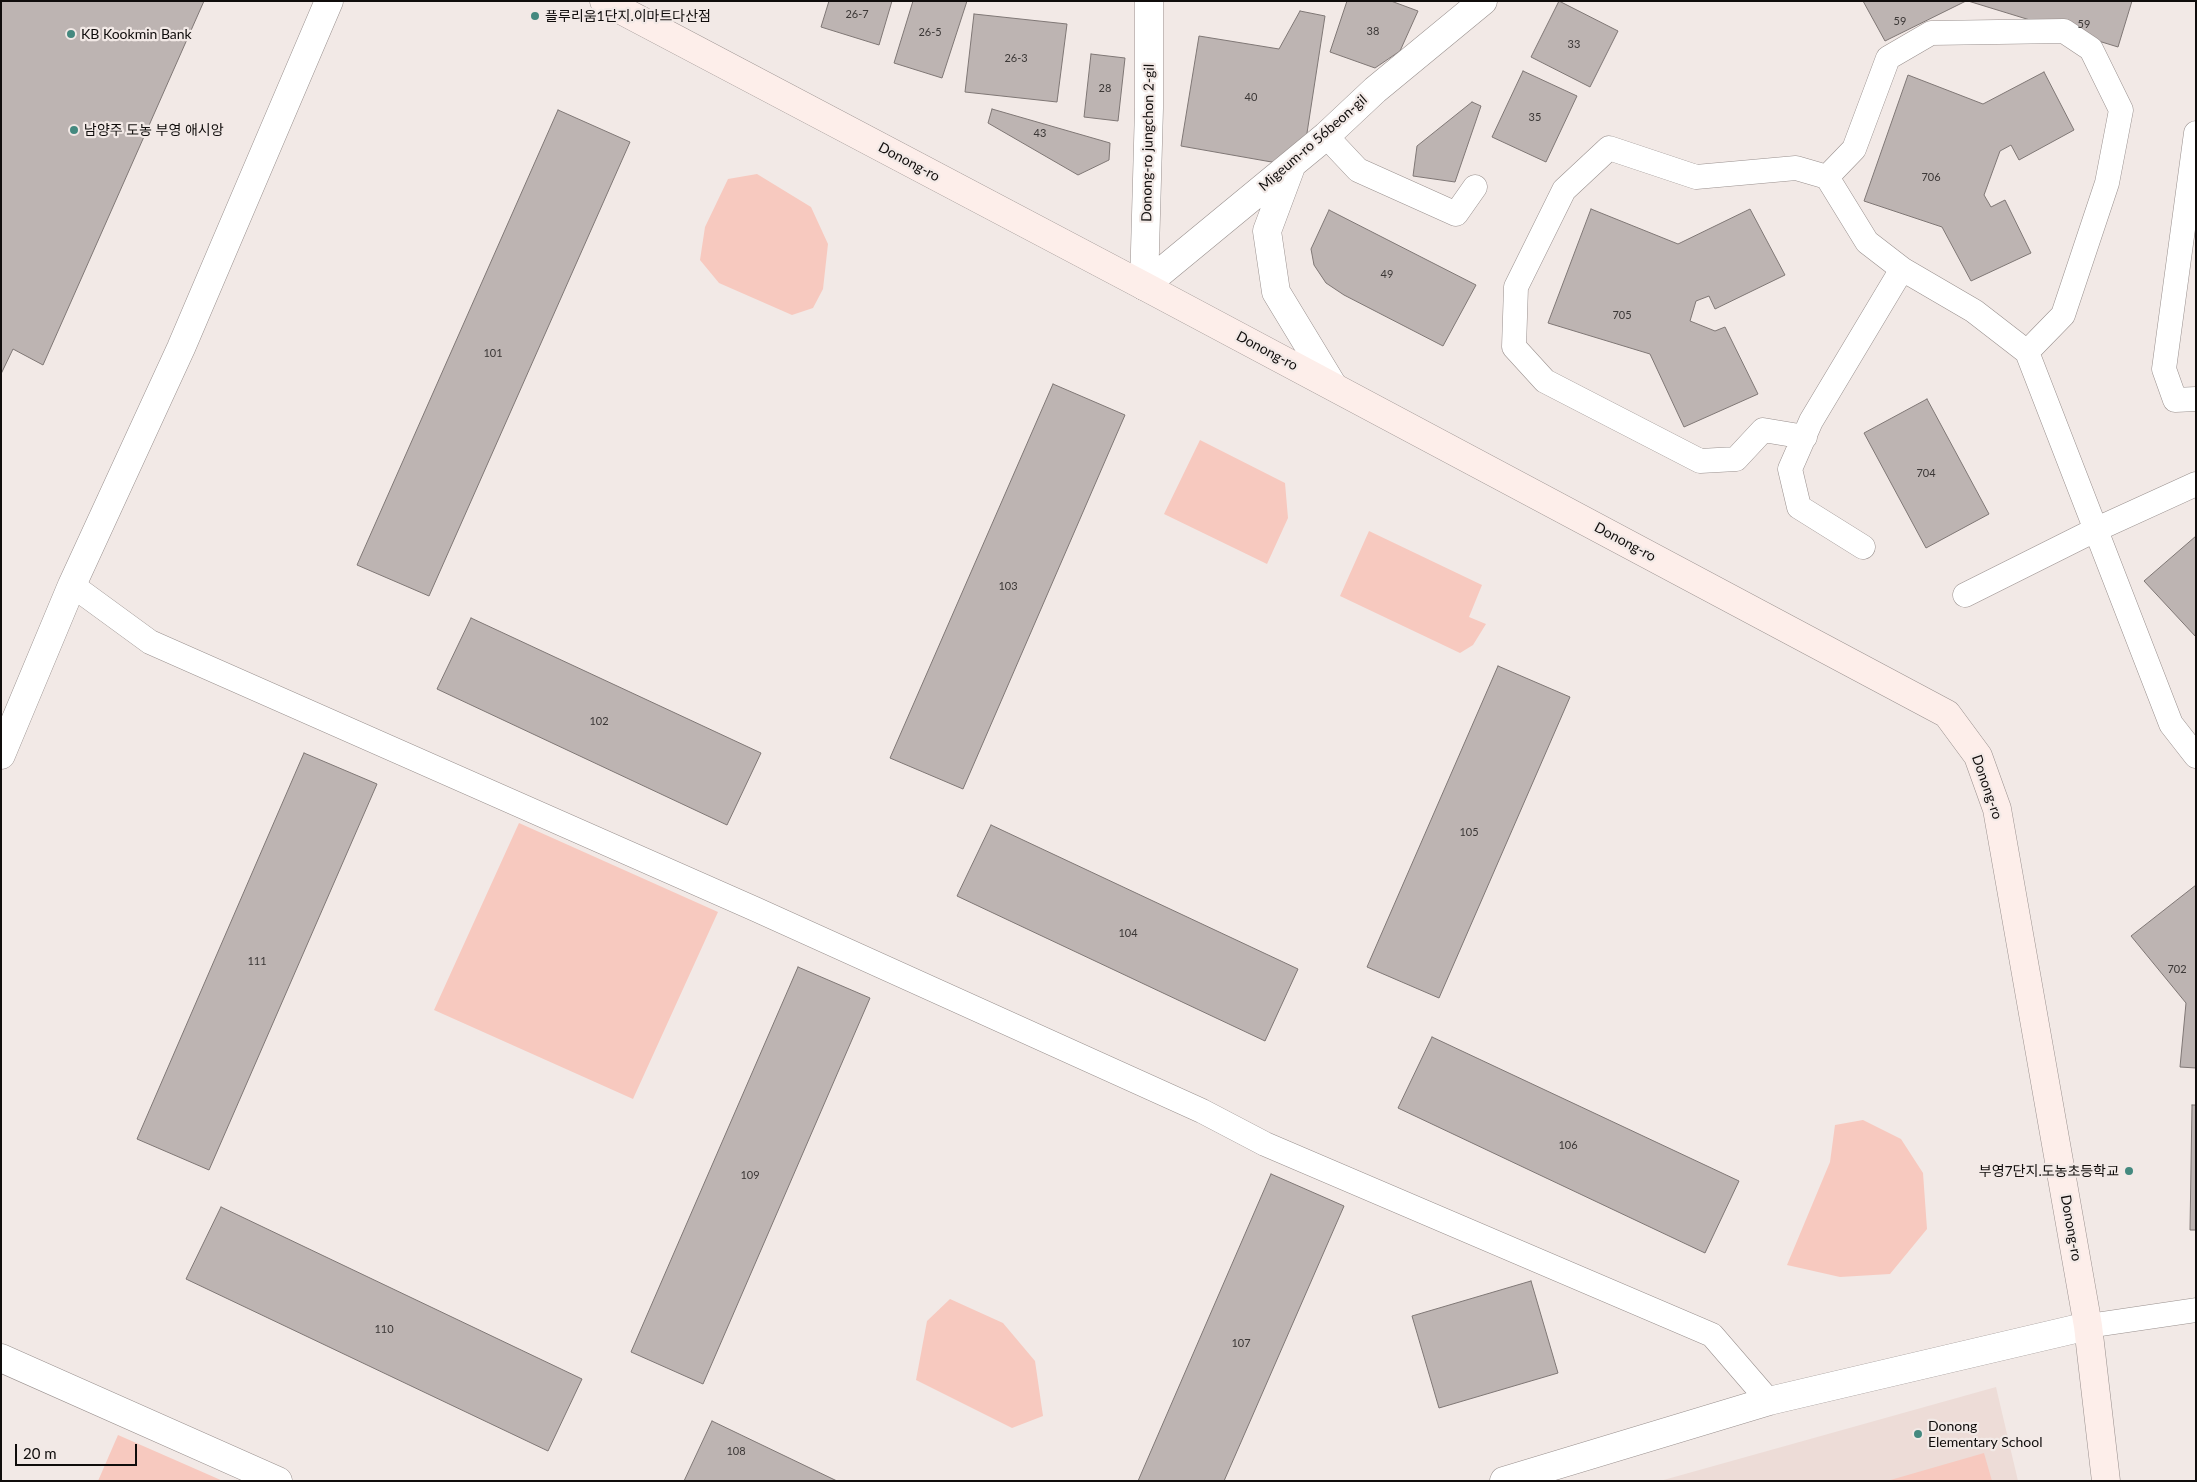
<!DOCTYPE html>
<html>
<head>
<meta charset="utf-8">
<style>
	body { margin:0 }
	#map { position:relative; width:2197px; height:1482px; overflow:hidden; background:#f2e9e6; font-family:Lato,sans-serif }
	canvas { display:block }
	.frame { position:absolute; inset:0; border:2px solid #100d0c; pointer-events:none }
	.scale { position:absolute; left:15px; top:1444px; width:122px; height:22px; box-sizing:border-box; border:2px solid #100d0c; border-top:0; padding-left:6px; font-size:15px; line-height:18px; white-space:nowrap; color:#100d0c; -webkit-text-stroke:4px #f2e9e6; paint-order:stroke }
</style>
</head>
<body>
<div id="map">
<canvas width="2197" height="1482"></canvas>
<div class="frame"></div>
<div class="scale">20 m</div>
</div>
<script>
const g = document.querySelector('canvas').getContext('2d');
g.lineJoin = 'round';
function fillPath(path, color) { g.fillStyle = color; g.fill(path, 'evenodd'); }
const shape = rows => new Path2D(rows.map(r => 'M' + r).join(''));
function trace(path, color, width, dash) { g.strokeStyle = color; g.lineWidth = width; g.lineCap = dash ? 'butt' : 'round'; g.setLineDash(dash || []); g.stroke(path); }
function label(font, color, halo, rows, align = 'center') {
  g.font = font + ' Lato,"Noto Sans KR",sans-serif'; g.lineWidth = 4.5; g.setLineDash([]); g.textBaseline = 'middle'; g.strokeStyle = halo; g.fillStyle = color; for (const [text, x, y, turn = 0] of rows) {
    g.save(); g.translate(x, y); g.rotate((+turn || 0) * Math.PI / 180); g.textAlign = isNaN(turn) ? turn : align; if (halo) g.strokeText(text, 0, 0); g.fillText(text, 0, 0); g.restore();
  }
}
fillPath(shape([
	[1996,1387,2018,1481,1660,1481]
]), '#eddcd7');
fillPath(shape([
	[757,174,811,207,828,244,823,289,813,308,792,315,719,283,700,260,705,227,728,179],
	[1200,440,1285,483,1288,518,1267,564,1164,514],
	[1369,531,1482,585,1469,617,1486,624,1473,645,1460,653,1340,596],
	[519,823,718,912,633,1099,434,1010],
	[1863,1120,1901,1139,1923,1173,1927,1229,1890,1274,1840,1277,1787,1265,1830,1162,1835,1125],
	[950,1299,1003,1323,1035,1361,1043,1416,1012,1428,916,1380,927,1321],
	[118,1435,223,1481,98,1481],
	[1984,1453,1992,1481,1887,1481]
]), '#f7c9bf');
const building = shape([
	[1,1,204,1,43,365,13,349,1,374,1,1],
	[829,1,892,1,879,45,821,27,829,1],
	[913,1,967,1,942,78,894,63,913,1],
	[1347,1,1391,1,1418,11,1400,51,1375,68,1330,52,1347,1],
	[1559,1,1618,31,1590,87,1531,57,1559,1],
	[1863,1,1966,1,1885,41,1863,1],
	[1968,1,2132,1,2118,47,1968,1],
	[1300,11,1325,16,1305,146,1283,164,1181,146,1199,36,1279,49,1300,11],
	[974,14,1067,24,1057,102,965,92,974,14],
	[1091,54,1125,58,1118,121,1084,117,1091,54],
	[1523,71,1577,96,1546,162,1492,137,1523,71],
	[2044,72,2074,130,2019,160,2011,145,2000,151,1984,195,1991,207,2005,200,2031,253,1971,281,1942,227,1864,201,1908,75,1983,104,2044,72],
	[1472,102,1481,106,1455,182,1413,176,1417,146,1472,102],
	[992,109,1110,143,1109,160,1078,175,988,123,992,109],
	[558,110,630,142,429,596,357,565,558,110],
	[1591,209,1678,244,1750,209,1785,275,1715,309,1709,296,1696,301,1690,321,1715,331,1725,327,1758,394,1684,427,1650,354,1548,323,1591,209],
	[1329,210,1476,285,1443,346,1344,295,1326,283,1314,265,1311,249,1329,210],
	[1053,384,1125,415,963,789,890,758,1053,384],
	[1927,399,1989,514,1926,548,1864,433,1927,399],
	[2196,536,2196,637,2144,581,2196,536],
	[471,618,761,753,727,825,437,689,471,618],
	[1498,666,1570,697,1439,998,1367,967,1498,666],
	[304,753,377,784,209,1170,137,1139,304,753],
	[991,825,1298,969,1265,1041,957,896,991,825],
	[2196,885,2196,1068,2180,1067,2186,1003,2131,936,2196,885],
	[798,967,870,998,703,1384,631,1352,798,967],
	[1432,1037,1739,1181,1705,1253,1398,1108,1432,1037],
	[2192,1105,2196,1105,2196,1230,2190,1230,2192,1105],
	[1271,1174,1344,1206,1224,1481,1138,1481,1271,1174],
	[221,1207,582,1379,548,1451,186,1279,221,1207],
	[1531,1281,1558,1373,1439,1408,1412,1316,1531,1281],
	[712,1421,837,1481,684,1481,712,1421]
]);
fillPath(building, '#bdb4b2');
trace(building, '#7f7775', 1);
const lane = shape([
	[2196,133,2164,369,2175,400,2196,399],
	[1326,136,1358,170,1456,214,1475,187],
	[1827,177,1854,149,1888,58,1931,33,2064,31,2091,49,2121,110,2107,183,2063,315,2027,352],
	[1805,437,1763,430,1736,459,1700,461,1545,381,1514,347,1516,287,1564,190,1609,148,1696,177,1796,168,1827,177,1867,242,1902,269],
	[1863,547,1799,507,1790,469,1811,421,1902,269,1974,311,2027,352,2171,724,2196,756],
	[72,585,150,642,755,909,1202,1111,1265,1144,1712,1335,1769,1401],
	[1965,595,2095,530,2196,484],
	[2088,1326,2196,1310]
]);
const street = shape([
	[1292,164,1267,231,1276,292,1333,386],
	[1144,286,1326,136,1375,90,1483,1],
	[1144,286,1149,108,1149,1],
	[1,755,72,585,181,348,329,1],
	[1,1358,278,1481],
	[1504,1481,1769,1401,2088,1326]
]);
const secondary = shape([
	[604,1,1144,286,1947,714,1978,756,1997,809,2088,1326,2106,1481]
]);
trace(lane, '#99908e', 25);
trace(street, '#99908e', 29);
trace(secondary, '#99908e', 29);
trace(lane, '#fff', 24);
trace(street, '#fff', 28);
trace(secondary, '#fdeeea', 28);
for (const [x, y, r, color] of [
	[535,16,5,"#44897f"],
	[71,34,5,"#44897f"],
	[74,130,5,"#44897f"],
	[2129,1171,5,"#44897f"],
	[1918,1434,5,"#44897f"]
]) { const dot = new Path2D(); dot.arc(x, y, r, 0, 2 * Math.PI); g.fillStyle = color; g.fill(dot); trace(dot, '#f2e9e6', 2); }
label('11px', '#3b3736', null, [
	["26-7",857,14],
	["59",1900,21],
	["59",2084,24],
	["38",1373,31],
	["26-5",930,32],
	["33",1574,44],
	["26-3",1016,58],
	["28",1105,88],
	["40",1251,97],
	["35",1535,117],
	["43",1040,133],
	["706",1931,177],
	["49",1387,274],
	["705",1622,315],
	["101",493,353],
	["704",1926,473],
	["103",1008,586],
	["102",599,721],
	["105",1469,832],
	["104",1128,933],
	["111",257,961],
	["702",2177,969],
	["106",1568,1145],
	["109",750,1175],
	["110",384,1329],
	["107",1241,1343],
	["108",736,1451]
]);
label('14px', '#100d0c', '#f2e9e6', [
	["플루리움1단지.이마트다산점",545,16],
	["KB Kookmin Bank",81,34],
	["남양주 도농 부영 애시앙",84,130],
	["부영7단지.도농초등학교",2119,1171,"right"],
	["Donong",1928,1426],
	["Elementary School",1928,1442]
], 'left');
label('14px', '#100d0c', '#f2e9e6', [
	["Donong-ro jungchon 2-gil",1148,143,-89],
	["Migeum-ro 56beon-gil",1313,143,-41],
	["Donong-ro",909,162,28],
	["Donong-ro",1267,351,28],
	["Donong-ro",1625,542,28],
	["Donong-ro",1987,787,71],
	["Donong-ro",2071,1228,80]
]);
</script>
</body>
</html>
